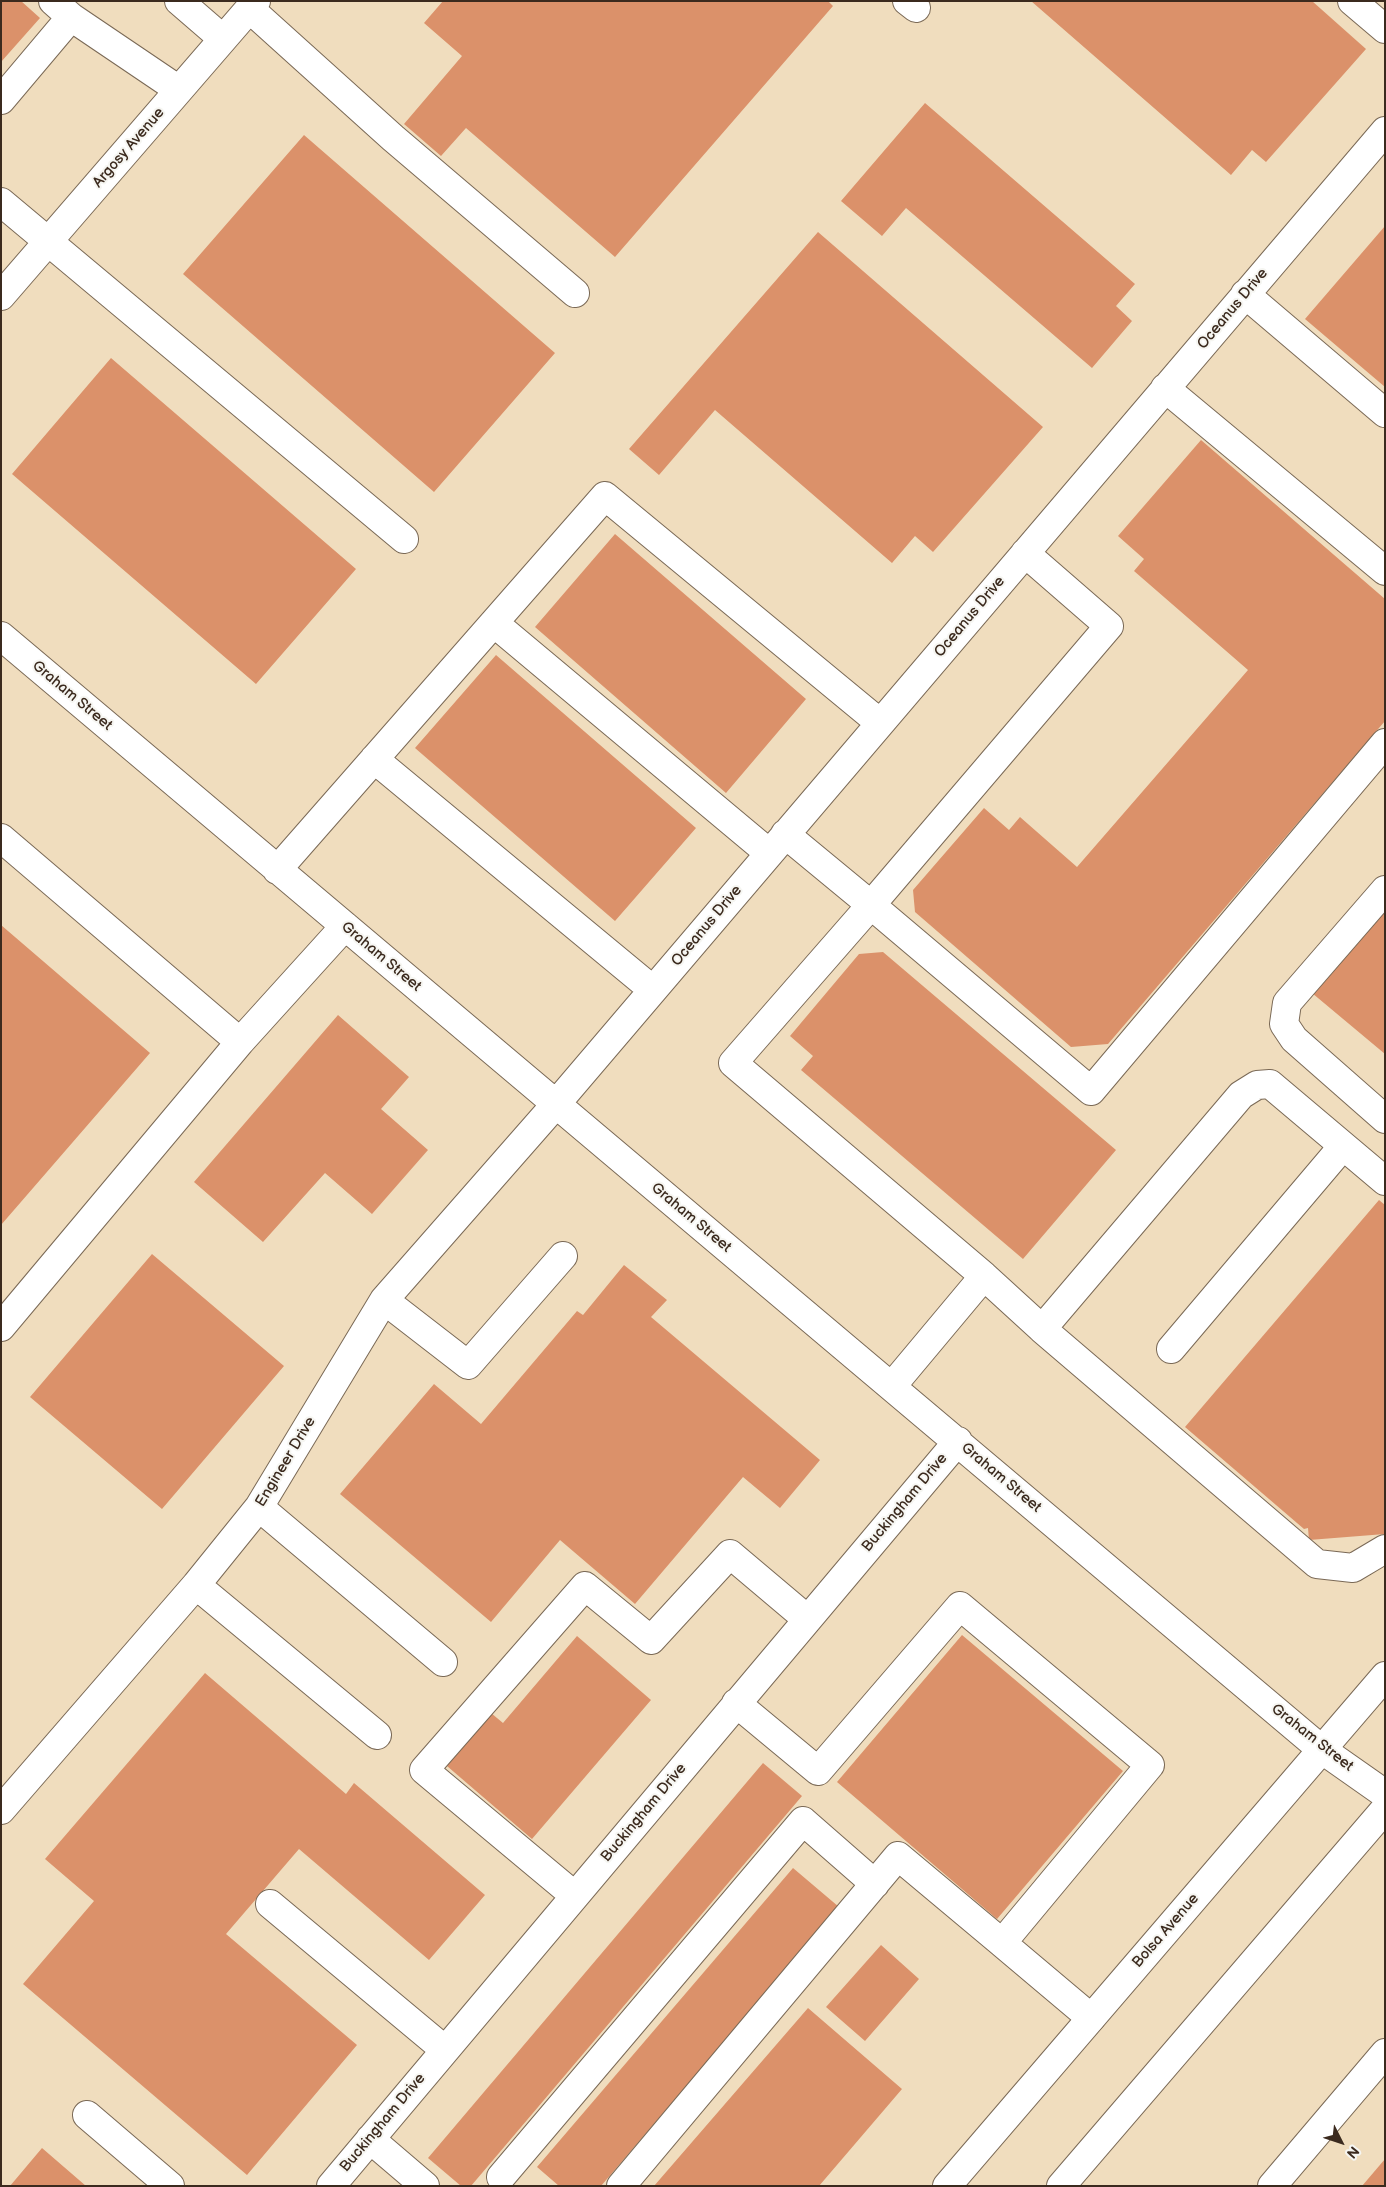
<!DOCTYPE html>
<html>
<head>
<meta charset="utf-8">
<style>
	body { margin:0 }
	#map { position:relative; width:1386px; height:2187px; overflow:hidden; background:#f0ddbe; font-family:"Balsamiq Sans",sans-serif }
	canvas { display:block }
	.frame { position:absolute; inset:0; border:2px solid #3b2a1e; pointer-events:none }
	.north { position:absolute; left:1316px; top:2117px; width:50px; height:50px; -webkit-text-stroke:4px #f6f6f2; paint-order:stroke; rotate:131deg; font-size:14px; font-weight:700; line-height:20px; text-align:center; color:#3b2a1e }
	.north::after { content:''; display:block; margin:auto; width:18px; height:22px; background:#3b2a1e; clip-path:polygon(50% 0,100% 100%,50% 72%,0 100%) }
</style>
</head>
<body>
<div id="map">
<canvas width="1386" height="2187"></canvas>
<div class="frame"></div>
<div class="north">N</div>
</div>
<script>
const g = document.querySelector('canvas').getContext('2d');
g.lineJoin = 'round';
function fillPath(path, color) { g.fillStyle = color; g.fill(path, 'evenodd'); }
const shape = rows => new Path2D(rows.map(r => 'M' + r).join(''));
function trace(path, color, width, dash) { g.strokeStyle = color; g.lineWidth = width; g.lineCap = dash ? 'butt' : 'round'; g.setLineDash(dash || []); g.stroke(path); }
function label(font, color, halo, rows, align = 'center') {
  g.font = font + ' "Balsamiq Sans",sans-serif'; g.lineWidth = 4; g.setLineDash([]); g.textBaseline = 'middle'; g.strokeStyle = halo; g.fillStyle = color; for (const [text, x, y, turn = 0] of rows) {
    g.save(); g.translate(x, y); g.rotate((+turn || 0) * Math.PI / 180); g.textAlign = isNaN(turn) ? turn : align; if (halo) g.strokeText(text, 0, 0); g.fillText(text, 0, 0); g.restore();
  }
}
fillPath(shape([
	[1,1,21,1,40,18,1,62],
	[443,1,828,1,833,6,615,257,466,128,441,156,404,124,462,56,424,23],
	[1031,1,1312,1,1366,49,1266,162,1252,150,1231,175],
	[925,103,1135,284,1116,306,1132,321,1092,368,906,208,882,236,841,201],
	[304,135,555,353,434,492,183,274],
	[1385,226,1385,387,1305,319],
	[818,232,1043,427,933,552,915,536,892,563,715,410,659,475,629,449],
	[111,358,356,569,256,684,12,474],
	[1201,440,1385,599,1385,721,1108,1044,1071,1047,915,912,913,890,984,808,1009,830,1020,817,1077,867,1248,670,1134,571,1144,559,1118,536],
	[615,534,806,699,726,793,535,627],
	[496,655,696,828,615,921,415,748],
	[1385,907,1385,1054,1312,993],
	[1,925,150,1053,1,1225],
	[883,952,1116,1150,1023,1259,801,1070,813,1056,790,1036,859,954],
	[338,1015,409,1077,381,1109,428,1150,372,1214,325,1173,263,1242,194,1182],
	[1379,1200,1385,1205,1385,1534,1309,1540,1308,1528,1304,1529,1185,1427],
	[152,1254,284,1366,162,1509,30,1397],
	[624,1265,667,1300,651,1317,820,1460,780,1508,743,1477,635,1604,560,1540,491,1622,340,1494,434,1384,481,1424,577,1311,583,1315],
	[962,1635,1123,1771,997,1919,837,1782],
	[577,1636,651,1700,532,1839,440,1760,485,1708,503,1723],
	[205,1673,346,1794,354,1783,485,1895,429,1960,299,1849,226,1934,357,2045,247,2175,23,1984,94,1901,45,1859],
	[763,1763,802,1796,471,2186,461,2186,428,2158],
	[793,1868,839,1907,601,2186,559,2186,537,2167],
	[881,1945,919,1979,865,2041,826,2007],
	[808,2008,902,2089,819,2186,654,2186],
	[42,2148,86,2186,10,2186],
	[1385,2159,1385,2186,1362,2186]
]), '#db916a');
const minor = shape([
	[53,1,71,17,179,90],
	[179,1,223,39],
	[907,1,916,8],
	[1352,1,1385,29],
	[250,9,393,138,575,293],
	[1,100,71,17],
	[1,202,404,539],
	[1245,294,1385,413],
	[1,296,256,1],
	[1165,388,1385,571],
	[1025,553,1109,626,871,905,1091,1091,1385,743],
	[494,623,769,853],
	[1,636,1321,1749,1385,1794],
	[374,759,653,990],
	[785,834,871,905,733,1063,984,1276,1042,1329,1317,1564,1353,1568,1385,1549],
	[1,838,240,1042],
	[277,870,605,496,880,723],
	[1385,890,1287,1003,1284,1024,1294,1039,1385,1119],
	[384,1300,468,1365,563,1256],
	[1,1327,240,1042,345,926],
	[1042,1329,1241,1095,1257,1085,1270,1084,1385,1181],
	[1171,1349,1343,1146],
	[892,1386,984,1276],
	[259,1507,443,1662],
	[196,1585,377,1735],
	[736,1703,818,1771,960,1606,1150,1765,1002,1943,1091,2018],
	[1,1810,196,1585,259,1507,384,1300,556,1104,1385,131],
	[575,1896,424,1770,585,1586,651,1640,730,1554,807,1619],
	[270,1904,445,2050],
	[87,2115,170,2186],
	[370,2139,425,2186],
	[501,2177,803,1821,875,1884],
	[331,2186,958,1441],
	[621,2186,898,1856,1002,1943],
	[1272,2186,1385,2053]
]);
const major = shape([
	[947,2186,1385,1676],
	[1061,2186,1385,1809]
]);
trace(minor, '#7a6956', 30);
trace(major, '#7a6956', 30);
trace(minor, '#fff', 28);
trace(major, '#fff', 28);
label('15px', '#3b2a1e', '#f6f6f2', [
	["Argosy Avenue",129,148,-49],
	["Oceanus Drive",1233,309,-50],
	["Oceanus Drive",970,617,-50],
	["Graham Street",72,696,40],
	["Oceanus Drive",707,926,-50],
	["Graham Street",381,957,40],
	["Graham Street",691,1218,40],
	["Engineer Drive",286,1462,-59],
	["Graham Street",1001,1478,40],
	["Buckingham Drive",905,1503,-50],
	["Graham Street",1312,1738,38],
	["Buckingham Drive",644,1813,-50],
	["Bolsa Avenue",1166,1931,-49],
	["Buckingham Drive",383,2123,-50]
]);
</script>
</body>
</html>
